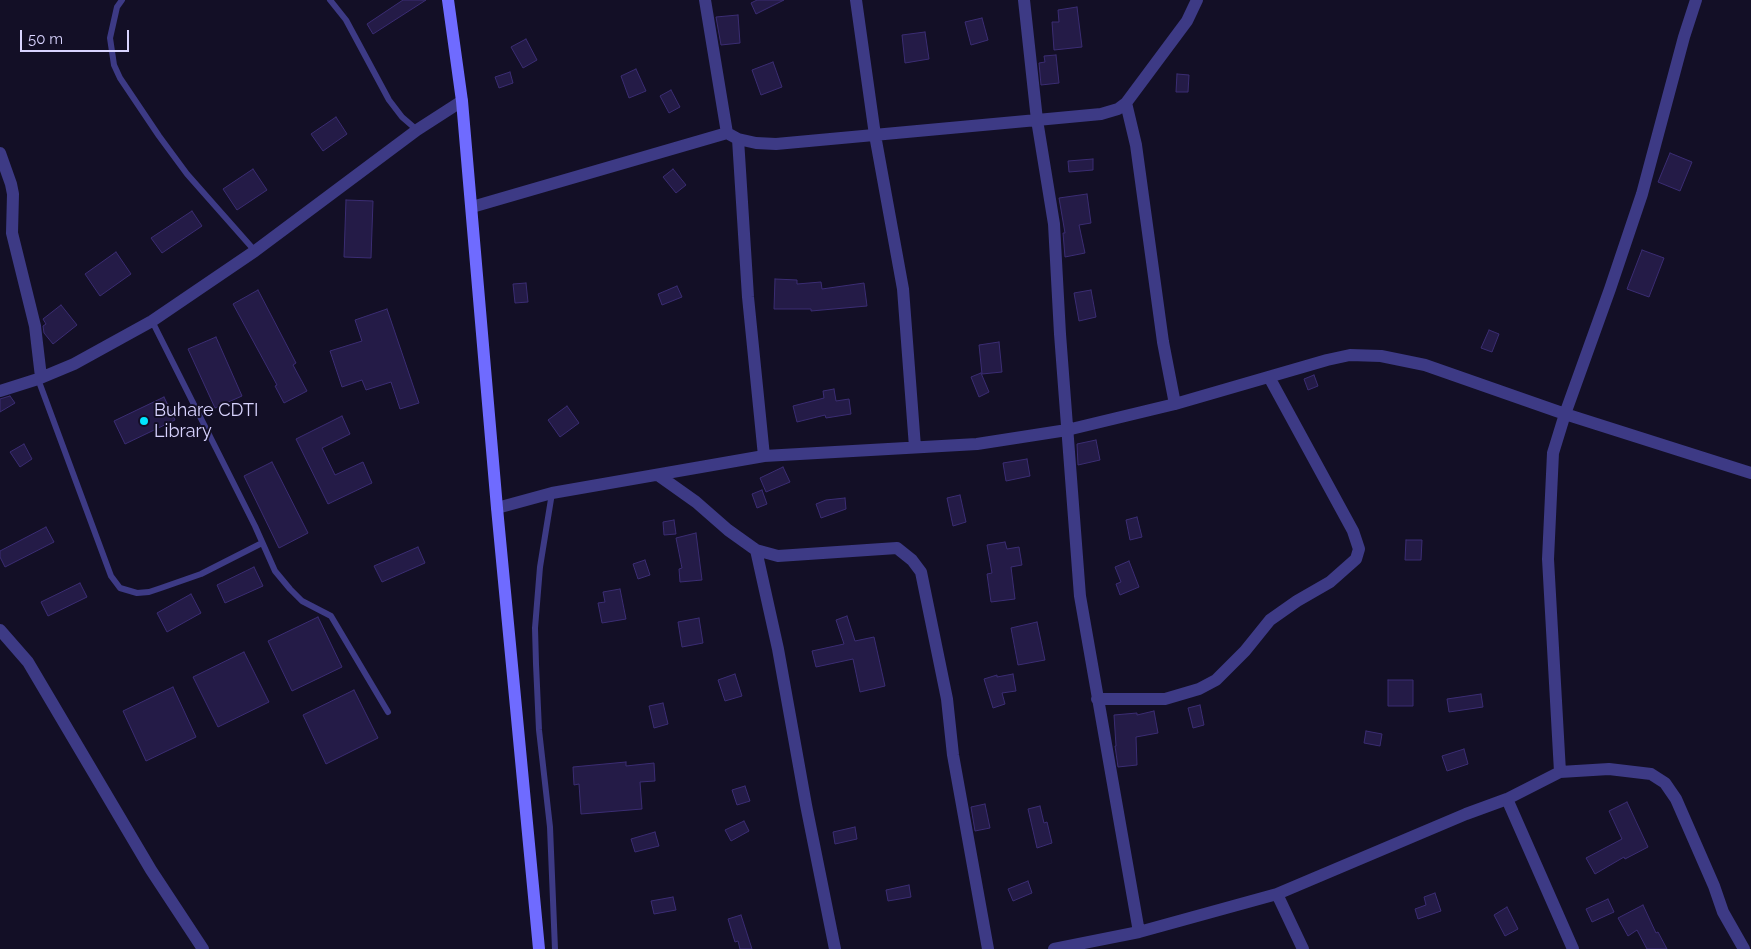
<!DOCTYPE html>
<html>
<head>
<meta charset="utf-8">
<style>
	body { margin:0 }
	#map { position:relative; width:1751px; height:949px; overflow:hidden; background:#130f26; font-family:Raleway,sans-serif }
	canvas { display:block }
	.scale { position:absolute; left:20px; top:30px; width:109px; height:22px; box-sizing:border-box; border:2px solid #d9d4ff; border-top:0; padding-left:6px; font-size:15px; line-height:18px; white-space:nowrap; color:#d9d4ff; -webkit-text-stroke:4px #130f26; paint-order:stroke }
</style>
</head>
<body>
<div id="map">
<canvas width="1751" height="949"></canvas>
<div class="scale">50 m</div>
</div>
<script>
const g = document.querySelector('canvas').getContext('2d');
g.lineJoin = 'round';
function fillPath(path, color) { g.fillStyle = color; g.fill(path, 'evenodd'); }
const shape = rows => new Path2D(rows.map(r => 'M' + r).join(''));
function trace(path, color, width, dash) { g.strokeStyle = color; g.lineWidth = width; g.lineCap = dash ? 'butt' : 'round'; g.setLineDash(dash || []); g.stroke(path); }
function label(font, color, halo, rows, align = 'center') {
  g.font = font + ' Raleway,sans-serif'; g.lineWidth = 4; g.setLineDash([]); g.textBaseline = 'middle'; g.strokeStyle = halo; g.fillStyle = color; for (const [text, x, y, turn = 0] of rows) {
    g.save(); g.translate(x, y); g.rotate((+turn || 0) * Math.PI / 180); g.textAlign = isNaN(turn) ? turn : align; if (halo) g.strokeText(text, 0, 0); g.fillText(text, 0, 0); g.restore();
  }
}
const building = shape([
	[403,0,426,0,373,34,367,24,403,0],
	[757,0,784,0,756,14,751,3,757,0],
	[1077,7,1082,47,1054,50,1052,22,1059,22,1058,10,1077,7],
	[738,15,740,43,721,45,716,17,738,15],
	[982,18,988,40,971,45,965,22,982,18],
	[925,32,929,59,905,63,902,35,925,32],
	[526,39,537,60,523,68,511,47,526,39],
	[1056,55,1059,83,1041,85,1039,63,1045,62,1044,56,1056,55],
	[773,62,782,87,761,95,752,70,773,62],
	[636,69,646,91,629,98,621,76,636,69],
	[510,72,513,83,499,88,495,77,510,72],
	[1177,74,1189,75,1188,92,1176,92,1177,74],
	[671,90,680,107,669,113,660,96,671,90],
	[336,117,347,134,323,151,311,134,336,117],
	[1670,153,1692,162,1680,191,1658,182,1670,153],
	[1093,159,1093,170,1069,172,1068,161,1093,159],
	[253,169,267,190,237,210,223,189,253,169],
	[673,169,686,185,676,193,663,177,673,169],
	[1087,194,1091,223,1079,225,1085,253,1065,257,1063,233,1065,233,1059,198,1087,194],
	[346,200,373,201,371,258,344,257,346,200],
	[192,211,202,226,162,253,151,238,192,211],
	[1642,250,1664,258,1649,297,1627,289,1642,250],
	[116,252,131,274,100,296,85,274,116,252],
	[775,279,797,280,797,284,821,282,822,289,864,283,867,306,811,311,811,309,774,309,775,279],
	[526,283,528,302,515,303,513,284,526,283],
	[677,286,682,297,662,305,658,294,677,286],
	[258,290,296,363,293,365,307,391,284,403,275,386,277,385,233,304,258,290],
	[1091,290,1096,317,1079,321,1074,293,1091,290],
	[61,305,77,325,53,344,44,333,43,326,46,324,43,319,61,305],
	[387,309,419,403,400,409,391,382,366,390,362,380,342,387,330,351,362,341,355,320,387,309],
	[1489,330,1499,334,1492,352,1481,348,1489,330],
	[216,337,242,396,215,408,188,349,216,337],
	[999,342,1002,372,982,374,979,345,999,342],
	[981,373,989,392,979,397,971,377,981,373],
	[1314,375,1318,386,1308,390,1304,379,1314,375],
	[834,389,836,401,849,399,851,414,826,418,825,415,797,422,793,406,824,398,823,391,834,389],
	[10,396,15,403,0,412,0,399,10,396],
	[164,397,175,420,125,444,114,421,164,397],
	[567,406,579,423,560,437,548,420,567,406],
	[342,416,350,434,322,448,335,475,363,462,372,483,328,504,296,439,342,416],
	[1096,440,1100,460,1078,465,1077,444,1096,440],
	[24,444,32,459,20,467,10,452,24,444],
	[1027,459,1030,476,1006,481,1003,463,1027,459],
	[272,462,308,533,279,548,244,476,272,462],
	[783,467,790,482,766,492,760,478,783,467],
	[762,490,767,504,757,508,752,494,762,490],
	[960,495,966,522,953,526,947,498,960,495],
	[845,498,846,509,821,518,816,504,826,500,845,498],
	[1137,517,1142,537,1130,540,1126,520,1137,517],
	[674,520,676,534,664,535,663,522,674,520],
	[46,527,54,542,5,567,0,557,0,551,46,527],
	[696,533,702,580,680,582,679,569,682,568,676,538,696,533],
	[1406,540,1422,540,1421,560,1405,560,1406,540],
	[1005,542,1007,549,1019,547,1022,565,1011,567,1015,599,991,602,987,574,992,573,987,545,1005,542],
	[418,547,425,563,382,582,374,566,418,547],
	[645,560,650,575,638,579,633,564,645,560],
	[1129,561,1139,587,1120,595,1116,584,1121,582,1115,567,1129,561],
	[254,567,263,586,225,603,217,585,254,567],
	[80,583,87,597,48,616,41,602,80,583],
	[620,589,626,619,602,623,598,603,605,602,603,592,620,589],
	[191,594,201,613,167,632,157,613,191,594],
	[847,616,855,641,874,637,885,686,860,692,853,659,816,667,812,651,844,644,836,620,847,616],
	[318,617,342,667,292,691,268,641,318,617],
	[699,618,703,643,682,647,678,622,699,618],
	[1037,622,1045,660,1018,665,1011,628,1037,622],
	[244,652,269,702,218,727,193,677,244,652],
	[735,674,742,696,725,701,718,680,735,674],
	[1013,674,1016,691,1002,693,1005,704,993,708,984,679,997,675,997,677,1013,674],
	[1388,680,1413,680,1413,706,1388,706,1388,680],
	[173,687,196,737,146,761,123,711,173,687],
	[354,690,378,738,326,764,303,715,354,690],
	[1481,694,1483,707,1449,712,1447,699,1481,694],
	[663,703,668,724,654,728,649,706,663,703],
	[1200,705,1204,725,1193,728,1188,708,1200,705],
	[1154,711,1158,733,1136,737,1137,765,1118,767,1115,746,1116,746,1114,715,1137,713,1137,715,1154,711],
	[1366,731,1382,734,1380,746,1364,743,1366,731],
	[1464,749,1468,764,1447,771,1442,756,1464,749],
	[626,762,626,766,654,763,655,781,640,782,642,809,581,814,579,784,574,785,573,767,626,762],
	[745,786,750,801,737,805,732,790,745,786],
	[1627,802,1648,847,1625,859,1624,857,1595,874,1586,858,1622,839,1609,811,1627,802],
	[985,804,990,828,975,831,971,807,985,804],
	[1040,806,1044,823,1047,822,1052,843,1037,848,1028,809,1040,806],
	[744,821,749,831,731,841,725,830,744,821],
	[855,827,857,839,835,844,833,832,855,827],
	[655,832,659,846,635,852,631,839,655,832],
	[1028,881,1032,893,1013,901,1008,889,1028,881],
	[909,885,911,897,888,901,886,890,909,885],
	[1435,893,1441,911,1418,919,1415,909,1426,905,1424,897,1435,893],
	[673,897,676,910,654,914,651,901,673,897],
	[1608,899,1614,912,1592,922,1586,909,1608,899],
	[1643,905,1656,933,1658,932,1667,949,1647,949,1637,930,1628,936,1618,918,1643,905],
	[1507,907,1518,929,1505,936,1494,915,1507,907],
	[741,915,752,949,740,949,738,941,735,942,728,919,741,915]
]);
fillPath(building, '#241b47');
trace(building, '#3b2d73', 1);
trace(shape([
	[122,0,117,7,110,38,114,65,120,78,159,136,187,174,255,251],
	[330,0,346,20,389,100,402,117,417,130],
	[152,321,255,526,275,571,290,589,302,601,331,616,388,712],
	[38,379,111,576,120,588,137,593,149,592,161,588,201,574,262,543],
	[552,493,540,567,535,628,536,664,539,730,550,827,555,949]
]), '#3d3a85', 6);
trace(shape([
	[705,0,727,133],
	[856,0,875,135,903,289,915,447],
	[1024,0,1037,120,1054,224,1060,334,1080,596,1139,932],
	[1126,103,1136,145,1163,342,1175,404],
	[738,139,748,297,764,456],
	[0,153,11,184,13,194,12,233,35,326,41,377],
	[472,207,727,133,738,139,756,143,776,144,1037,120,1101,114,1118,109,1126,103,1187,21,1197,0],
	[0,391,38,379,74,364,152,321,255,251,417,130,462,101],
	[658,475,696,502,728,530,756,550,778,556,897,548,912,560,921,572,947,699,953,755,988,949],
	[497,508,552,493,764,456,977,444,1067,430,1175,404,1327,360,1350,355,1381,356,1425,365,1565,414,1751,473],
	[756,550,778,649,806,805,835,949],
	[0,630,28,662,151,870,203,949],
	[1097,699,1165,699,1199,689,1216,680,1245,651,1270,620,1297,601,1330,582,1356,559,1359,549,1353,531,1269,377],
	[1560,772,1548,559,1553,453,1565,414,1610,289,1642,194,1684,37,1696,0],
	[1507,799,1573,949],
	[1277,894,1303,949],
	[1054,949,1139,932,1277,894,1466,814,1507,799,1560,772,1609,769,1651,774,1665,783,1676,799,1714,886,1723,912,1744,949]
]), '#3d3a85', 12);
trace(shape([
	[448,0,462,101,497,508,539,949]
]), '#6f6bff', 12);
for (const [x, y, r, color] of [
	[144,421,5,"#00e5ff"]
]) { const dot = new Path2D(); dot.arc(x, y, r, 0, 2 * Math.PI); g.fillStyle = color; g.fill(dot); trace(dot, '#130f26', 2); }
label('18px', '#d9d4ff', '#130f26', [
	["Buhare CDTI",154,411],
	["Library",154,432]
], 'left');
</script>
</body>
</html>
